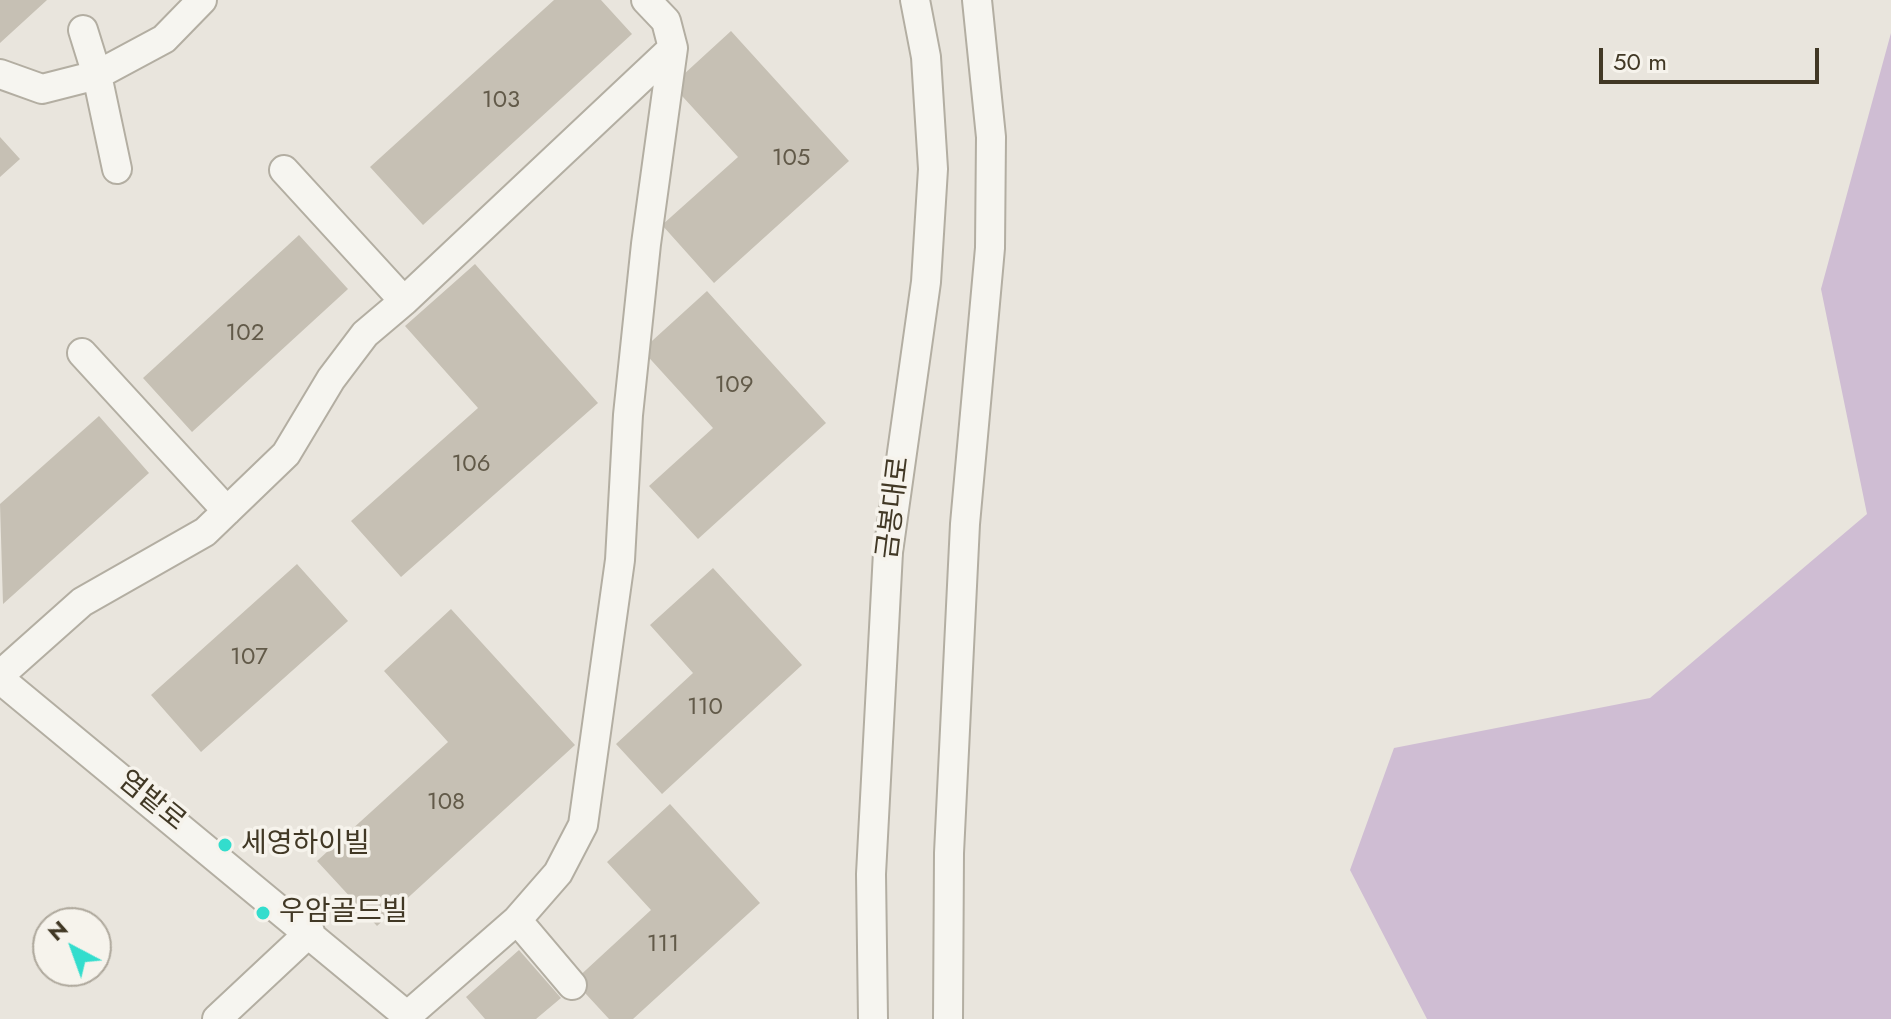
<!DOCTYPE html>
<html>
<head>
<meta charset="utf-8">
<style>
	body { margin:0 }
	#map { position:relative; width:1891px; height:1019px; overflow:hidden; background:#e9e5dd; font-family:Jost,sans-serif }
	canvas { display:block }
	.north { position:absolute; left:32px; top:907px; width:80px; height:80px; box-sizing:border-box; background:#f6f3ec; border:2px solid #aea89c; border-radius:50%; rotate:319deg; font-size:22px; font-weight:700; line-height:32px; text-align:center; color:#413825 }
	.north::after { content:''; display:block; margin:auto; width:28px; height:36px; background:#33ddcd; clip-path:polygon(50% 0,100% 100%,50% 72%,0 100%) }
	.scale { position:absolute; left:1599px; top:48px; width:220px; height:36px; box-sizing:border-box; border:4px solid #413825; border-top:0; padding-left:10px; font-size:24px; line-height:28px; white-space:nowrap; color:#413825; -webkit-text-stroke:6px #f6f3ec; paint-order:stroke }
</style>
</head>
<body>
<div id="map">
<canvas width="1891" height="1019"></canvas>
<div class="north">N</div>
<div class="scale">50 m</div>
</div>
<script>
const g = document.querySelector('canvas').getContext('2d');
g.lineJoin = 'round';
function fillPath(path, color) { g.fillStyle = color; g.fill(path, 'evenodd'); }
const shape = rows => new Path2D(rows.map(r => 'M' + r).join(''));
function trace(path, color, width, dash) { g.strokeStyle = color; g.lineWidth = width; g.lineCap = dash ? 'butt' : 'round'; g.setLineDash(dash || []); g.stroke(path); }
function label(font, color, halo, rows, align = 'center') {
  g.font = font + ' Jost,"Noto Sans KR",sans-serif'; g.lineWidth = 7; g.setLineDash([]); g.textBaseline = 'middle'; g.strokeStyle = halo; g.fillStyle = color; for (const [text, x, y, turn = 0] of rows) {
    g.save(); g.translate(x, y); g.rotate((+turn || 0) * Math.PI / 180); g.textAlign = isNaN(turn) ? turn : align; if (halo) g.strokeText(text, 0, 0); g.fillText(text, 0, 0); g.restore();
  }
}
fillPath(shape([
	[1891,33,1891,1019,1427,1019,1350,870,1394,748,1650,698,1867,514,1821,289]
]), '#cfbdd3');
fillPath(shape([
	[0,0,47,0,0,43],
	[554,0,601,0,632,34,423,225,370,167],
	[731,31,849,161,714,283,662,225,738,157,672,85],
	[0,137,20,159,0,177],
	[299,235,348,289,192,432,143,378],
	[475,264,598,403,401,577,351,521,478,408,405,326],
	[707,291,826,423,698,539,649,486,713,428,642,350],
	[99,416,149,473,3,604,0,504],
	[297,564,348,621,201,752,151,695],
	[713,568,802,665,662,794,616,744,693,673,650,625],
	[451,609,575,745,377,926,317,861,448,742,384,671],
	[670,804,760,903,633,1019,609,1019,574,981,651,910,607,862],
	[519,950,561,998,536,1019,485,1019,466,997]
]), '#c6c0b4');
const minor = shape([
	[83,30,97,75,117,169],
	[0,74,42,89,97,75,164,39,202,0],
	[284,170,404,301,673,48],
	[82,353,227,511],
	[0,675,82,602,205,532,286,454,331,379,365,334,404,301],
	[0,679,411,1019],
	[517,920,558,873,583,825,620,560,628,415,646,244,673,48,666,21,646,0],
	[407,1016,517,920,572,985],
	[217,1019,310,932],
	[873,1019,871,874,888,552,926,282,933,169,926,57,915,0],
	[948,1019,949,853,965,524,990,248,991,137,977,0]
]);
trace(minor, '#b3aea2', 32);
trace(minor, '#f6f5f0', 28);
for (const [x, y, r, color] of [
	[225,845,8,"#33ddcd"],
	[263,913,8,"#33ddcd"]
]) { const dot = new Path2D(); dot.arc(x, y, r, 0, 2 * Math.PI); g.fillStyle = color; g.fill(dot); trace(dot, '#f6f3ec', 3); }
label('24px', '#625a49', null, [
	["103",501,101],
	["105",791,159],
	["102",245,334],
	["109",734,386],
	["106",471,465],
	["107",249,658],
	["110",705,708],
	["108",446,803],
	["111",663,945]
]);
label('28px', '#413825', '#f6f3ec', [
	["금봉대로",895,508,-83],
	["염밭로",151,802,39]
]);
label('28px', '#413825', '#f6f3ec', [
	["세영하이빌",241,845],
	["우암골드빌",279,913]
], 'left');
</script>
</body>
</html>
